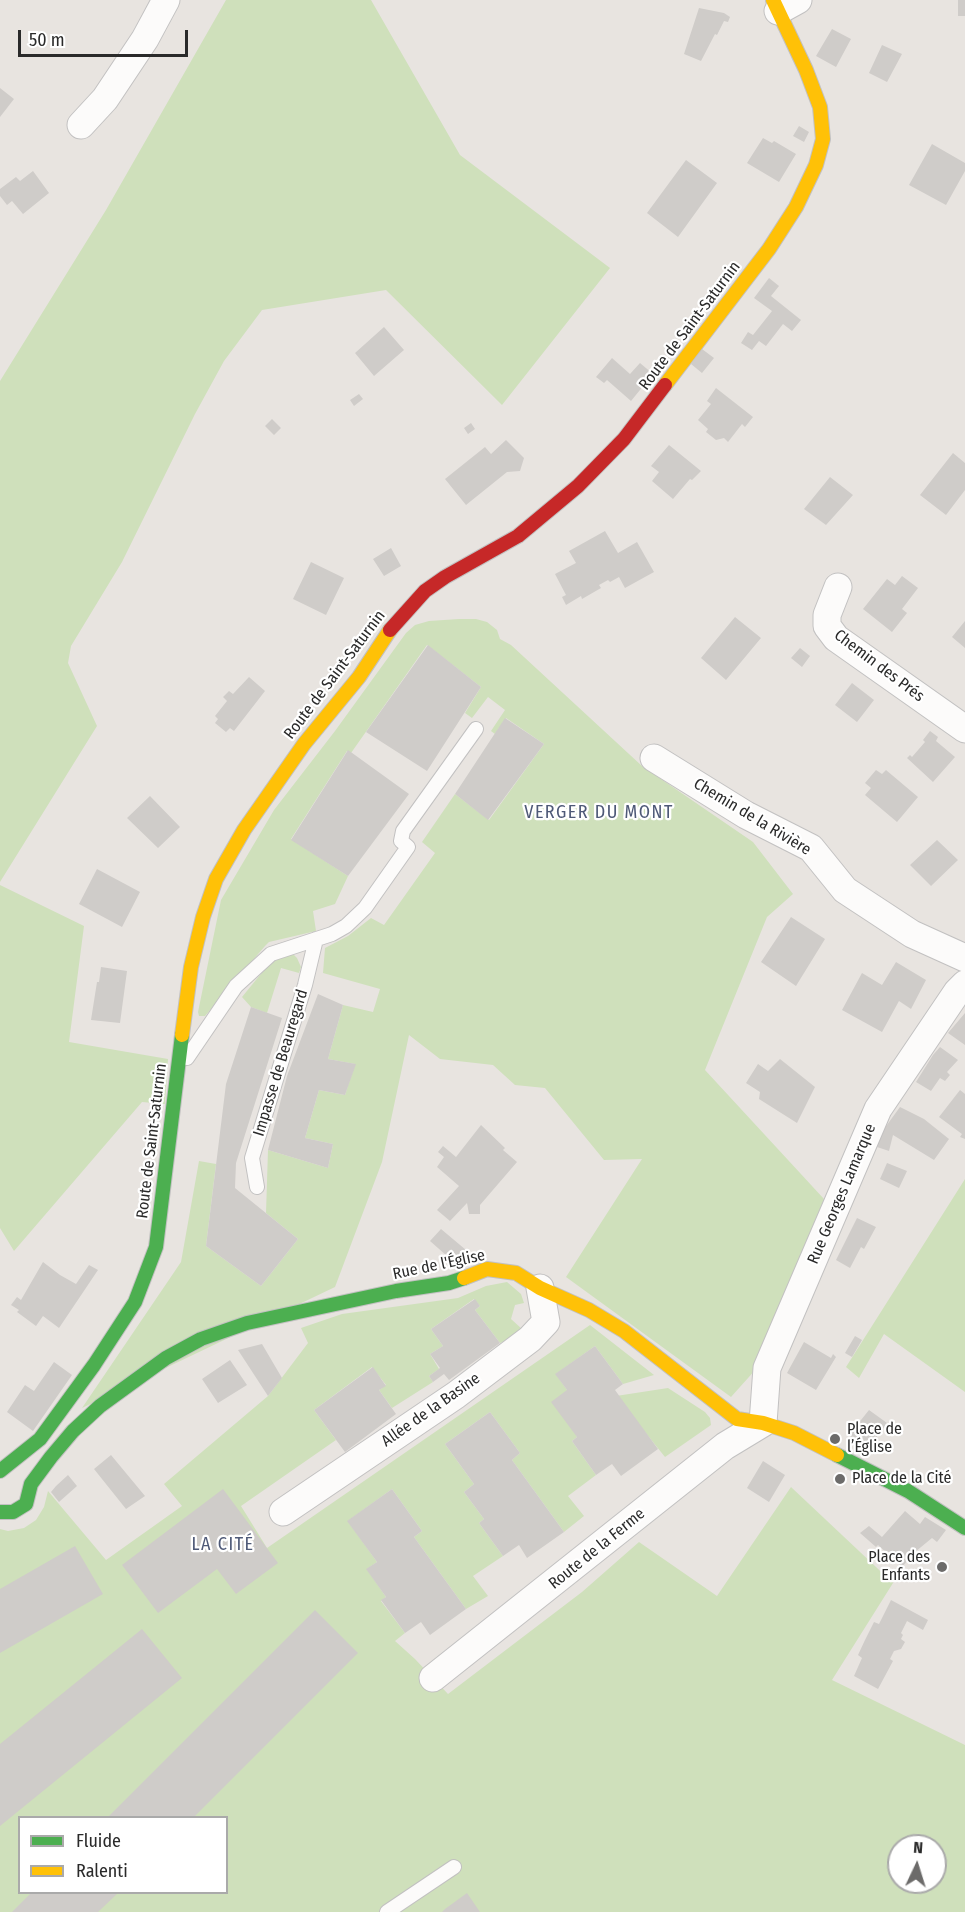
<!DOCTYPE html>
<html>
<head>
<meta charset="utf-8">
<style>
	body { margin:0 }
	#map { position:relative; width:965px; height:1912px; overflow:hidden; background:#e8e4e0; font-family:"Fira Sans Condensed",sans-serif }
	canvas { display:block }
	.legend { position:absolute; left:18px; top:1816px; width:210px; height:78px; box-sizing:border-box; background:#fff; border:2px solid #aaa; margin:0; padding:8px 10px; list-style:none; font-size:18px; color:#2a2a2a }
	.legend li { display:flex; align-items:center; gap:12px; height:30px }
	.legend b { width:30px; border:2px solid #aaa }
	.north { position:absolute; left:887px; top:1834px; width:60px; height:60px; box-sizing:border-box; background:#fff; border:2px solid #aaa; border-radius:50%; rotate:4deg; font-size:16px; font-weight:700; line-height:24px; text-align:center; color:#2a2a2a }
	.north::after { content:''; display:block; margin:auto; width:21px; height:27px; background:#6c6b6a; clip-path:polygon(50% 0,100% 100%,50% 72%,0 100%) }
	.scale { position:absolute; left:18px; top:30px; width:170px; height:27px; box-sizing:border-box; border:3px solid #2a2a2a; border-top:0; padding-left:8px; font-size:18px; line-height:21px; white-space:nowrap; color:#2a2a2a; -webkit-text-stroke:4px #fff; paint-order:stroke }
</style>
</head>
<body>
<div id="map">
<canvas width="965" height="1912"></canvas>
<ul class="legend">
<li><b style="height:8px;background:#4caf50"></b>Fluide</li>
<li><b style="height:8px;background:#ffc107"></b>Ralenti</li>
</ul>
<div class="north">N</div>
<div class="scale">50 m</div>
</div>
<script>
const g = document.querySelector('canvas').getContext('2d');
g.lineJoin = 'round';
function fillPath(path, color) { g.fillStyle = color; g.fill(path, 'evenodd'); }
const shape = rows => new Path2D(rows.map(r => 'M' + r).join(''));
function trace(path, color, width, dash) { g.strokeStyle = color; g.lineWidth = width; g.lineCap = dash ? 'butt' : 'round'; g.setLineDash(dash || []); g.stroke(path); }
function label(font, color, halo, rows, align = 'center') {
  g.font = font + ' "Fira Sans Condensed",sans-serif'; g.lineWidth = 4.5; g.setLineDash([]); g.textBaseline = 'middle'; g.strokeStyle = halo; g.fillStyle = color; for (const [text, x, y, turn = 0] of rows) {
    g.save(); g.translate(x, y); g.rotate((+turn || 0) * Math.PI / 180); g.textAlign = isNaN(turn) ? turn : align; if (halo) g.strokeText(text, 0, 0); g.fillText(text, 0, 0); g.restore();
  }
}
fillPath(shape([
	[226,0,371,0,460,155,610,268,502,405,386,290,262,310,224,361,195,414,122,562,71,646,68,663,97,726,0,882,0,381,106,210],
	[459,619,476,619,487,622,497,630,500,639,511,645,642,766,753,842,793,894,767,917,705,1070,824,1199,757,1368,731,1397,566,1277,642,1159,604,1160,545,1088,515,1085,493,1065,440,1059,409,1035,382,1162,335,1287,82,1408,181,1262,199,1161,216,1164,206,1246,261,1286,298,1239,266,1213,268,1150,328,1168,333,1144,305,1138,319,1090,345,1095,355,1064,328,1059,343,1005,373,1012,380,989,323,973,325,948,348,936,371,918,384,925,435,853,422,842,455,794,489,820,544,744,506,718,495,734,491,731,505,710,488,697,472,718,465,713,481,687,427,645,351,753,347,751,291,839,348,876,335,904,313,911,316,931,269,942,265,946,205,1016,199,1016,198,1012,221,900,274,810,335,731,406,633,415,625,429,621],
	[0,885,84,926,69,1042,168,1059,165,1104,142,1102,14,1251,0,1228],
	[288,954,294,955,297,958,301,967,299,973,281,968,267,1013,251,1007,242,997,269,964],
	[965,1179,965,1392,884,1334,859,1378,846,1367],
	[507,1282,521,1294,524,1303,515,1305,511,1319,522,1329,517,1336,500,1343,475,1310,480,1306,474,1299,431,1329,443,1346,430,1354,439,1369,429,1376,433,1382,392,1408,379,1390,386,1385,372,1367,314,1410,336,1440,241,1506,267,1548,590,1325,654,1375,623,1384,595,1346,556,1374,567,1390,577,1437,572,1441,596,1475,568,1496,584,1516,564,1532,512,1460,520,1453,490,1412,445,1444,474,1484,464,1492,484,1519,479,1523,503,1556,473,1576,488,1596,466,1609,414,1537,422,1531,392,1489,348,1521,377,1562,367,1569,386,1597,381,1601,405,1633,395,1641,415,1659,448,1694,582,1592,639,1542,717,1596,791,1487,893,1583,832,1680,965,1745,965,1912,0,1912,0,1529,8,1531,24,1528,36,1520,44,1507,48,1491,106,1560,182,1506,164,1484,268,1396,308,1343,301,1328,342,1314,458,1298,486,1286],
	[20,1818,226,1818,226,1892,20,1892],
	[899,1846,935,1846,935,1882,899,1882],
	[668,1388,705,1412,710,1418,711,1425,665,1457,616,1396]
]), '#cfe0bb');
fillPath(shape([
	[958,0,965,0,965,16,958,16],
	[699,8,724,13,730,17,728,22,724,21,717,35,715,34,701,61,684,54],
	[832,29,851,39,836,67,816,56],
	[882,45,902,54,887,82,869,73],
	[0,88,14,99,0,117],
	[799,126,809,132,804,142,793,136],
	[763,138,772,143,774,141,796,154,779,182,747,163],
	[932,144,965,163,965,171,946,205,909,185],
	[686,160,717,183,678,237,647,213],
	[33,171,49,193,23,214,12,201,7,205,0,196,0,189,16,177,20,181],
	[769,278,779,286,771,296,801,320,792,331,783,324,766,346,759,341,752,350,741,343,748,332,753,335,772,311,754,298],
	[384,327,404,350,374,376,355,353],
	[702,349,714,358,702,373,691,364],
	[612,358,630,374,640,363,653,374,631,401,607,380,604,383,596,377],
	[716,388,753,417,745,427,742,424,728,442,724,438,716,440,706,432,708,429,698,420,711,404,707,401],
	[359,394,363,399,354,406,350,400],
	[272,419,281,428,274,435,265,426],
	[471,423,475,429,468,434,464,428],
	[506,440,524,458,520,471,507,472,466,505,445,479,485,447,491,454],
	[669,445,701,471,692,480,690,479,673,499,652,481,659,472,651,466],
	[953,453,965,463,965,490,946,515,920,495],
	[830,477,853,495,826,525,804,509],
	[605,531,618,553,637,542,654,572,625,588,619,577,610,582,608,580,599,585,601,588,582,599,581,596,566,605,562,597,566,595,555,574,576,563,569,551],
	[391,548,401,566,384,576,373,559],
	[311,562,344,578,326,615,293,599],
	[902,576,918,588,902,609,907,613,892,632,863,609,887,579,895,585],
	[735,617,761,638,726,680,701,658],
	[965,621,965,648,952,637],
	[428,645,481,687,427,771,366,732],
	[800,648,810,656,802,667,791,658],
	[249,677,265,691,234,731,230,728,226,732,215,723,218,719,215,716,227,701,223,697,229,691,233,694],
	[852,683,874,700,857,722,835,705],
	[505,718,544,744,488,820,455,794],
	[930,731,938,737,936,741,955,757,933,782,907,758,910,755,912,757,925,742,923,740],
	[348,750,409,794,348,876,291,840],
	[876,770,882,774,886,770,918,797,897,822,865,795,871,788,865,783],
	[150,796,180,827,158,848,127,818],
	[937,840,958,860,931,886,910,865],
	[97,869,140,892,122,927,79,904],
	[791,917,825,939,796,986,761,962],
	[896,962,926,980,911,1009,899,1001,882,1032,842,1010,862,973,882,985],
	[101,967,127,971,120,1023,91,1020,97,982,99,982],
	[318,994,343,1005,328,1059,356,1064,345,1095,319,1090,305,1138,333,1144,328,1168,268,1150,287,1076],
	[251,1007,282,1018,236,1163,235,1188,298,1239,261,1286,206,1246,226,1084],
	[965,1013,965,1045,948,1033],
	[940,1047,958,1060,947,1072,950,1075,945,1081,940,1078,931,1091,916,1082,933,1055],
	[780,1059,815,1087,797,1123,759,1099,760,1092,746,1083,758,1064,768,1071],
	[960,1090,965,1094,965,1139,960,1137,962,1134,939,1117],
	[900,1107,924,1119,949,1139,934,1160,893,1135,889,1151,877,1147,884,1129],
	[481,1125,505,1148,503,1150,517,1162,480,1205,480,1214,469,1214,467,1203,450,1221,437,1210,459,1186,437,1167,444,1157,438,1152,443,1146,456,1157],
	[887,1163,907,1171,899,1188,880,1179],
	[857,1218,876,1227,864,1249,861,1247,850,1268,836,1260],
	[441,1229,466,1250,455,1263,430,1241],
	[43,1262,60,1275,76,1284,89,1265,98,1270,59,1328,43,1316,36,1326,17,1312,19,1310,11,1305,17,1297,21,1300],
	[475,1299,480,1306,475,1310,500,1343,449,1380,444,1374,433,1382,429,1376,440,1368,430,1354,443,1346,431,1329],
	[855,1336,862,1340,852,1357,845,1353],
	[804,1342,831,1358,833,1354,836,1357,816,1390,787,1373],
	[262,1344,282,1378,268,1396,238,1350],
	[595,1346,623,1384,615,1390,658,1449,621,1476,612,1464,596,1475,572,1441,577,1437,551,1402,567,1390,555,1374],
	[230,1360,247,1385,218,1403,202,1379],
	[54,1362,72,1375,33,1431,7,1412,25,1385,34,1391],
	[373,1367,386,1386,379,1390,396,1414,345,1452,314,1410],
	[869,1410,887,1423,868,1449,849,1435],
	[490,1412,520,1453,512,1460,564,1532,527,1558,519,1545,503,1556,479,1523,484,1519,464,1492,474,1484,445,1444],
	[111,1455,145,1496,126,1509,94,1469],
	[763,1461,785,1475,769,1502,747,1488],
	[68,1475,77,1486,59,1502,51,1492,56,1486],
	[223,1489,278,1563,236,1594,217,1569,158,1613,122,1565],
	[392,1489,422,1531,414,1537,466,1609,430,1635,421,1622,405,1633,381,1600,386,1597,366,1569,377,1562,347,1521],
	[905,1511,920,1524,925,1517,946,1530,937,1542,932,1538,915,1552,902,1567,878,1545,876,1547,860,1533,869,1526,882,1537],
	[75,1546,103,1594,0,1653,0,1589],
	[891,1600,928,1620,923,1630,907,1621,901,1633,903,1635,901,1639,905,1642,901,1649,894,1651,890,1659,893,1661,878,1689,854,1676,862,1658,858,1655,865,1640,874,1622,879,1624],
	[315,1610,358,1653,193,1818,107,1818],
	[142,1629,182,1678,0,1826,0,1744],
	[31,1893,118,1893,98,1912,12,1912],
	[467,1893,480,1912,442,1912,445,1909]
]), '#cfccc9');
const lane = shape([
	[187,1058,236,986,271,954,332,934,346,926,365,908,408,847,401,841,403,831,476,729],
	[257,1187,252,1158,305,985,316,939],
	[387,1912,454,1867]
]);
const street = shape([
	[778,11,798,0],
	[81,125,105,99,145,39,166,0],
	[838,587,827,615,827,626,836,638,965,729],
	[654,758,746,815,811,848,845,890,912,934,965,958],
	[283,1512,456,1395,530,1339,546,1322,540,1288],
	[433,1678,725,1446,763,1423,767,1368,878,1109,957,992,965,984]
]);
const fast = shape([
	[837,1455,908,1491,965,1528],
	[0,1471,40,1439,94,1365,135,1302,156,1247,182,1035],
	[0,1512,13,1512,26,1504,31,1484,51,1457,73,1431,100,1406,166,1358,201,1339,247,1323,396,1291,449,1283,464,1278]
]);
const slow = shape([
	[665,385,769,249,796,207,816,165,823,139,820,107,806,70,773,0],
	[182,1035,191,967,203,917,216,879,244,830,304,744,359,677,390,630],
	[464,1278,487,1269,516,1273,540,1288,589,1310,624,1331,737,1419,763,1423,794,1433,837,1455]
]);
const jam = shape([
	[390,630,425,591,445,577,518,536,578,486,624,439,665,385]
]);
trace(lane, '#c2c1c1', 16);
trace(street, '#c2c1c1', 29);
trace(fast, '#c2c1c1', 16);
trace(slow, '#c2c1c1', 16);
trace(jam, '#c2c1c1', 16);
trace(lane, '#fcfbfa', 14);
trace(street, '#fcfbfa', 27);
trace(fast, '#4caf50', 14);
trace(slow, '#ffc107', 14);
trace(jam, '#c62828', 14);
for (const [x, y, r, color] of [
	[835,1439,6,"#6c6b6a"],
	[840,1479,6,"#6c6b6a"],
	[942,1567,6,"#6c6b6a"]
]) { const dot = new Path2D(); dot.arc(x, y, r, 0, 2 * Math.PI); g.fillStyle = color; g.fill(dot); trace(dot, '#fff', 2); }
label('16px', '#2a2a2a', '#fff', [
	["Route de Saint-Saturnin",690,326,-53],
	["Chemin des Prés",879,666,37],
	["Route de Saint-Saturnin",335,675,-53],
	["Chemin de la Rivière",752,817,31],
	["Impasse de Beauregard",281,1063,-73],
	["Route de Saint-Saturnin",152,1141,-83],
	["Rue Georges Lamarque",842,1194,-67],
	["Rue de l'Église",439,1265,-12],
	["Allée de la Basine",431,1410,-35],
	["Route de la Ferme",597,1549,-39]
]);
label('16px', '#2a2a2a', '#fff', [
	["Place de",847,1430],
	["l’Église",847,1448],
	["Place de la Cité",852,1479],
	["Place des",930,1558,"right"],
	["Enfants",930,1576,"right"]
], 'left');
g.letterSpacing = '1.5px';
label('18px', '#4e5977', '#fff', [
	["VERGER DU MONT",599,813],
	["LA CITÉ",223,1545]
]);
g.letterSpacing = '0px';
</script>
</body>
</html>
